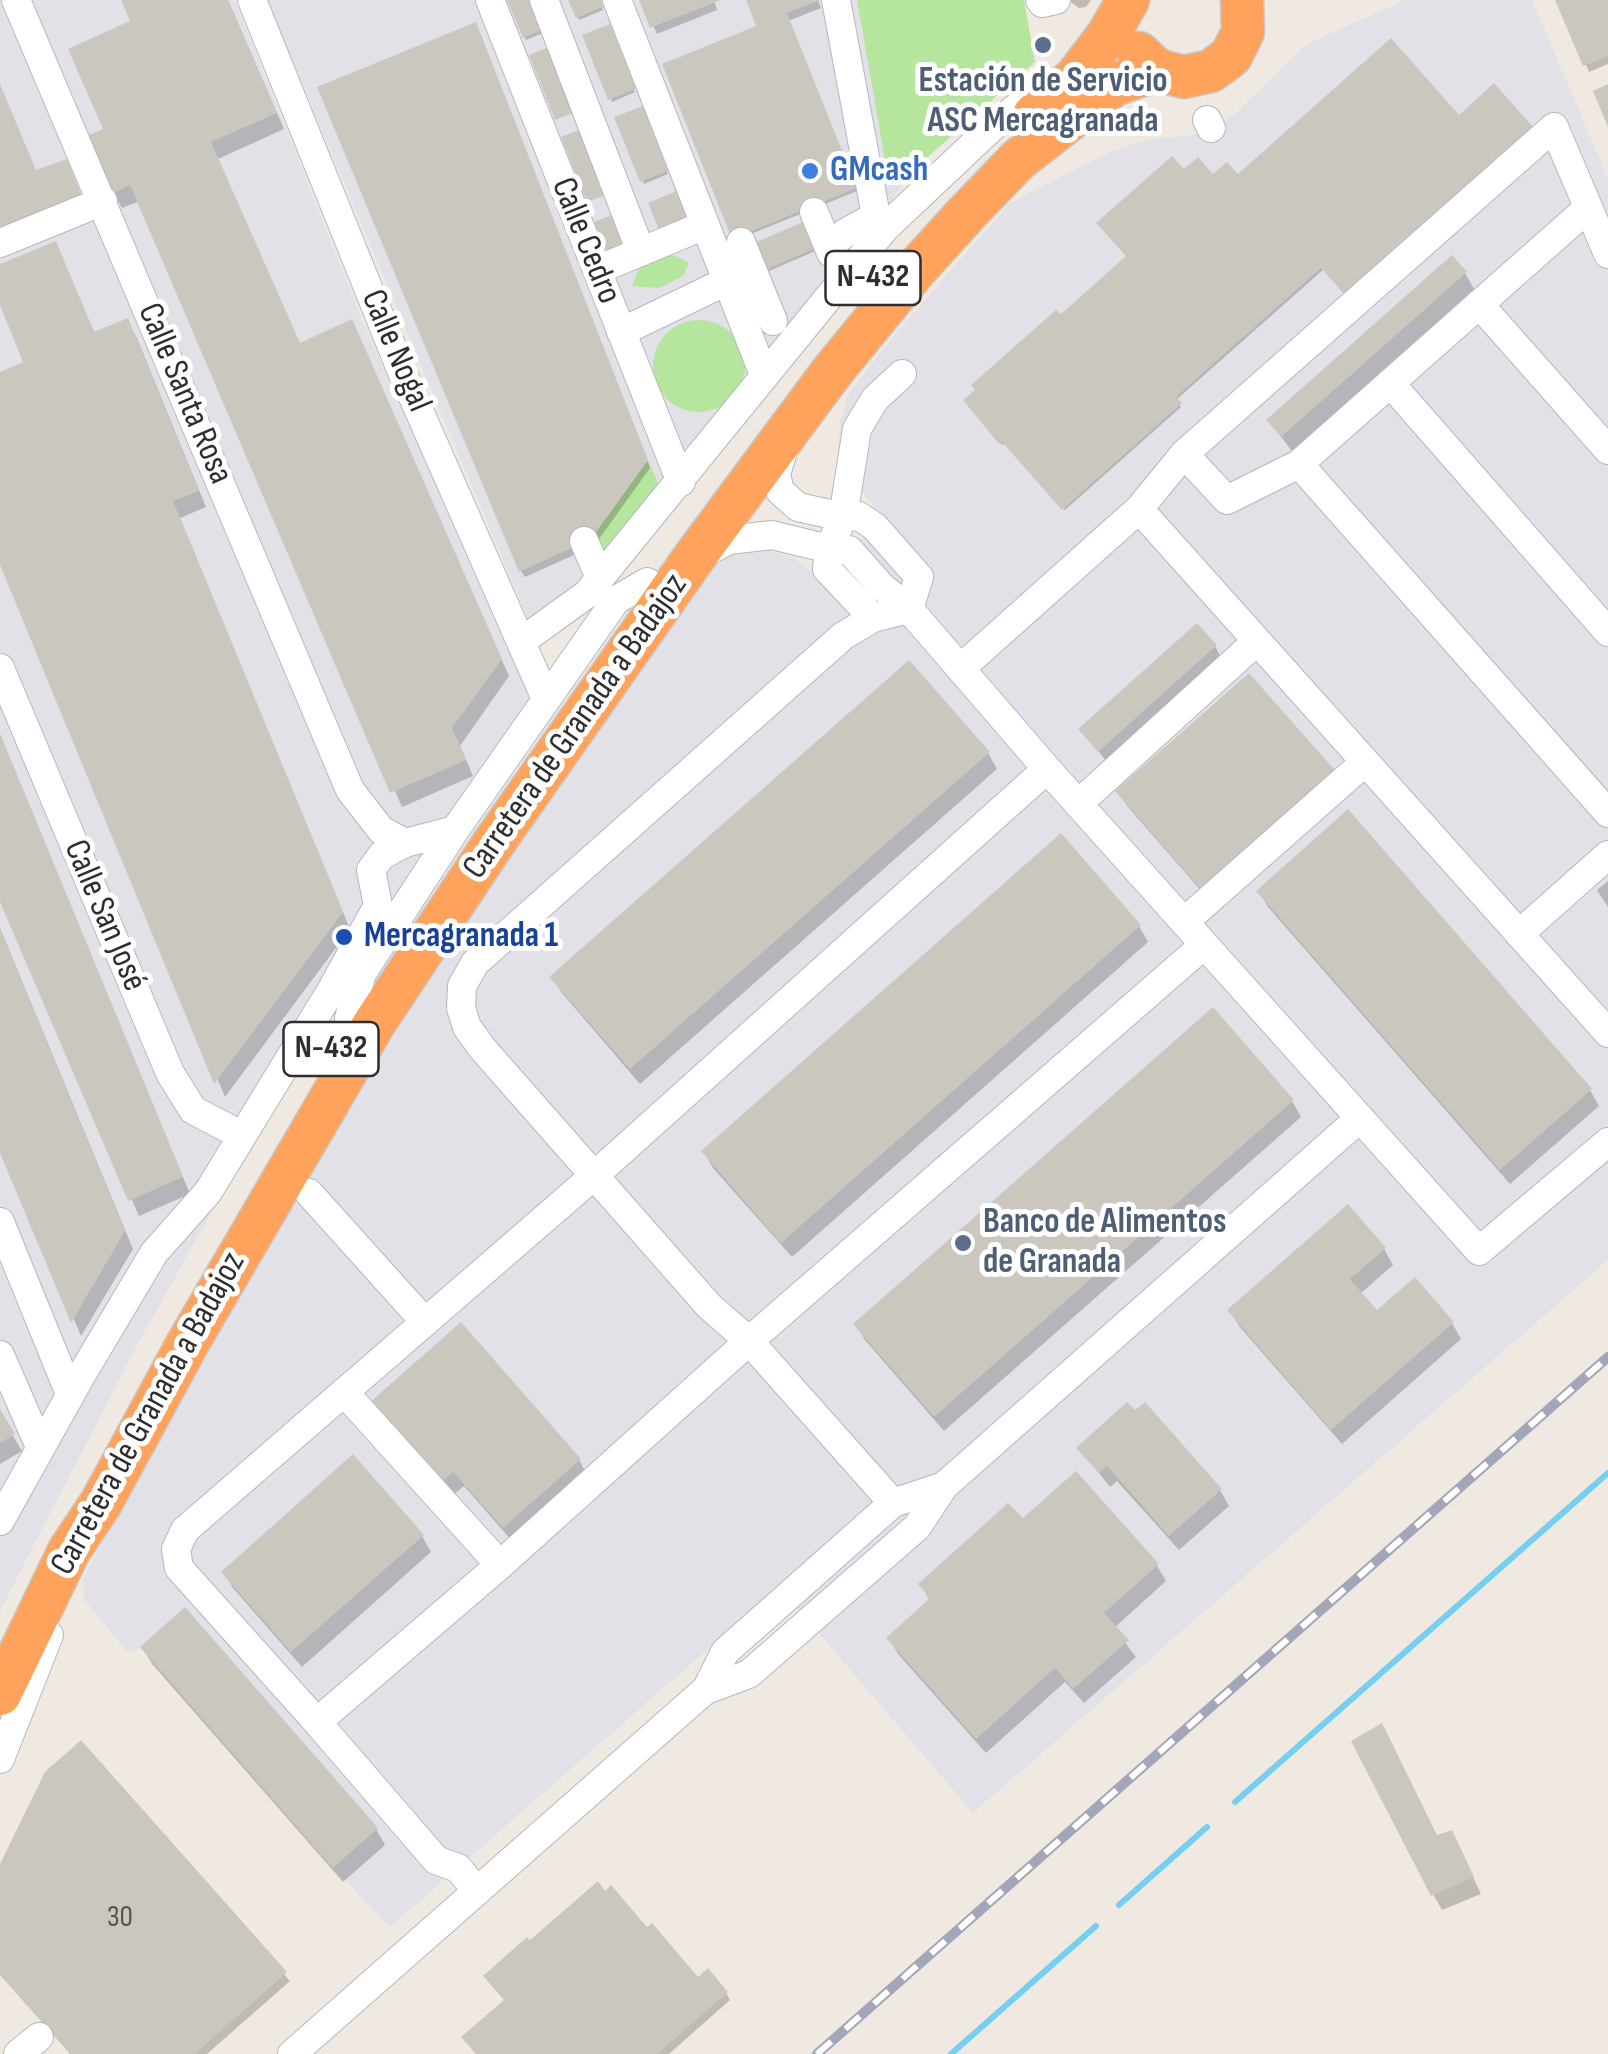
<!DOCTYPE html>
<html>
<head>
<meta charset="utf-8">
<style>
	body { margin:0 }
	canvas { display:block; background:#efe9e1 }
</style>
</head>
<body>
<canvas width="1608" height="2054"></canvas>
<script>
const g = document.querySelector('canvas').getContext('2d');
g.lineJoin = 'round';
function fillPath(path, color) { g.fillStyle = color; g.fill(path, 'evenodd'); }
const shape = rows => new Path2D(rows.map(r => 'M' + r).join(''));
function trace(path, color, width, dash) { g.strokeStyle = color; g.lineWidth = width; g.lineCap = dash ? 'butt' : 'round'; g.setLineDash(dash || []); g.stroke(path); }
function label(font, color, halo, rows, align = 'center') {
  g.font = font + ' "Sofia Sans Condensed",sans-serif'; g.lineWidth = 10; g.setLineDash([]); g.textBaseline = 'middle'; g.strokeStyle = halo; g.fillStyle = color; for (const [text, x, y, turn = 0] of rows) {
    g.save(); g.translate(x, y); g.rotate((+turn || 0) * Math.PI / 180); g.textAlign = isNaN(turn) ? turn : align; if (halo) g.strokeText(text, 0, 0); g.fillText(text, 0, 0); g.restore();
  }
}
fillPath(shape([
	[0,0,235,0,363,322,512,653,536,698,300,1054,135,1349,0,1611],
	[267,0,887,0,918,166,614,557,577,590,528,619],
	[1405,0,1532,0,1608,179,1608,1260,973,1813,779,1587,390,1927,333,1868,140,1648,128,1653,84,1599,83,1579,214,1333,295,1193,499,870,710,569,738,552,766,550,790,556,819,576,884,519,844,471,838,454,840,421,848,395,888,342,1010,203,1110,152,1149,139,1193,135,1211,128,1234,115,1309,43]
]), '#e3e1e8');
fillPath(shape([
	[857,0,1024,0,1035,62,903,179,888,177],
	[659,254,675,256,689,263,683,276,659,288,632,286,639,268,646,258],
	'653 366a46 46 0 1 1 92 0a46 46 0 1 1-92 0Z',
	[648,460,660,488,607,551,601,550,591,539]
]), '#b6e59e');
fillPath(shape([
	[124,0,228,0,284,129,218,159,300,345,360,338,509,676,460,746,473,776,402,807,140,201,122,208,113,192,106,130,134,22],
	[510,0,550,30,526,40],
	[571,0,599,0,603,10,579,20],
	[642,0,714,0,717,10,657,34],
	[748,0,818,0,821,8,788,21,857,191,736,240,759,27],
	[1068,0,1091,0,1086,7,1079,8],
	[1558,0,1608,0,1608,64,1589,72],
	[609,27,635,92,612,102,585,36],
	[479,32,650,468,594,546,525,577,521,571],
	[642,109,668,174,644,184,618,119],
	[1459,118,1533,131,1347,295,1324,269,1176,400,1181,407,1065,510,1005,443,1002,445,968,403,1129,257,1184,173,1213,178,1237,177],
	[808,222,820,249,762,274],
	[55,244,95,334,127,321,136,336,206,507,180,518,350,929,225,1097,0,559,0,375,27,363,0,299,0,267],
	[1465,273,1474,289,1292,451,1269,421],
	[1215,646,1221,658,1106,761,1082,730],
	[0,734,190,1194,139,1216,0,895],
	[988,753,997,769,640,1084,562,993,552,978],
	[1338,778,1217,909,1128,807,1118,792],
	[1608,881,1608,907,1597,890],
	[1259,891,1590,1090,1599,1106,1510,1184,1268,907],
	[1139,926,1148,942,792,1257,713,1168,704,1152],
	[0,928,133,1249,81,1336,0,1146],
	[1292,1101,1301,1117,944,1431,865,1340,856,1324],
	[1384,1249,1393,1265,1360,1294,1377,1313,1452,1323,1461,1339,1342,1444,1239,1326,1230,1310],
	[0,1414,22,1451,0,1464],
	[380,1420,579,1460,588,1476,513,1542,464,1486,453,1495],
	[1079,1448,1220,1490,1229,1506,1179,1550,1117,1481,1110,1487],
	[1022,1522,1157,1566,1166,1581,1114,1628,1136,1657,1084,1703,1065,1682,986,1753,898,1654,889,1638,930,1601,921,1585],
	[422,1536,431,1552,302,1667,233,1588,224,1572],
	[143,1648,376,1829,385,1845,343,1882,152,1664],
	[81,1743,290,1981,207,2054,71,2054,0,1974,0,1869],
	[1437,1837,1460,1849,1481,1894,1442,1910,1433,1894],
	[605,1894,698,1980,726,1993,730,2000,669,2054,476,2054,506,2001,530,1944]
]), '#0003');
trace(shape([
	[1235,1802,1608,1473],
	[1119,1905,1207,1827],
	[951,2054,1096,1926]
]), '#75cff0', 6);
fillPath(shape([
	[121,0,228,0,277,113,211,142,300,343,352,319,502,659,452,728,466,760,390,793,130,185,111,194,86,136,103,129,68,49,130,21],
	[507,0,540,0,550,27,523,38],
	[568,0,601,0,603,7,576,18],
	[639,0,721,0,650,28],
	[746,0,820,0,787,13,857,188,732,239,662,64,756,26],
	[1555,0,1608,0,1608,56,1583,66],
	[476,22,648,460,591,539,519,572,317,87],
	[610,24,636,89,608,100,582,35],
	[1391,38,1459,115,1494,83,1533,127,1344,294,1321,268,1176,397,1182,403,1062,510,1002,442,999,444,963,400,975,390,971,385,1056,310,1061,314,1126,256,1096,223,1172,156,1184,169,1198,157,1213,174,1227,162,1238,174],
	[557,44,583,109,555,120,529,55],
	[0,84,36,170,67,159,82,197,0,231],
	[1608,84,1608,127,1593,91],
	[643,106,668,171,640,182,614,117],
	[589,126,615,191,587,202,561,137],
	[676,191,689,224,661,235,648,203],
	[622,211,635,244,608,255,594,222],
	[810,219,821,246,758,273,747,246],
	[56,241,94,332,128,318,199,491,173,501,343,912,214,1084,0,565,0,372,23,362,0,305,0,264],
	[1452,255,1467,272,1281,437,1266,420],
	[1197,623,1217,645,1098,752,1078,729],
	[909,660,990,752,630,1069,549,977],
	[1249,673,1340,776,1206,895,1115,791],
	[0,734,183,1177,128,1201,0,902],
	[1348,809,1592,1089,1500,1170,1256,891],
	[1061,833,1141,925,781,1243,701,1151],
	[0,929,125,1231,71,1323,0,1153],
	[1213,1007,1294,1100,934,1417,853,1324],
	[1348,1204,1386,1248,1350,1279,1377,1310,1415,1277,1454,1322,1331,1430,1227,1310],
	[461,1322,581,1459,503,1528,453,1472,443,1481,400,1432,396,1436,368,1404],
	[1127,1402,1135,1410,1145,1402,1222,1489,1169,1536,1107,1466,1099,1473,1076,1448],
	[0,1409,15,1434,0,1443],
	[353,1454,424,1535,291,1652,221,1572],
	[1076,1471,1159,1564,1104,1613,1129,1640,1073,1689,1055,1668,976,1739,886,1638,930,1598,918,1584,1008,1503,1023,1518],
	[185,1607,378,1828,333,1868,140,1647],
	[1382,1723,1437,1835,1452,1830,1474,1877,1431,1896,1351,1741],
	[81,1740,287,1972,195,2054,70,2054,0,1975,0,1864,45,1772],
	[598,1881,605,1891,611,1885,647,1927,652,1923,698,1977,708,1968,728,1992,657,2054,476,2054,461,2037,504,2000,483,1976,527,1937,530,1940]
]), '#cbc7bf');
const minor = shape([
	[16,0,350,790,381,830,405,843],
	[252,0,402,372,546,699],
	[490,0,681,482],
	[544,0,641,252],
	[617,0,764,375],
	[836,0,876,216,885,228],
	[1040,0,1042,3,1056,0],
	[1207,120,1211,128],
	[814,212,831,253],
	[741,242,773,321],
	[0,243,103,201],
	[829,247,845,233,876,216],
	[597,270,705,225],
	[1479,304,1608,450],
	[621,332,727,281],
	[1390,383,1608,632],
	[785,445,776,474,780,491,798,507,843,517,859,516,875,527,919,577,909,609],
	[1184,454,1227,500,1299,464,1608,813],
	[1299,464,1588,208],
	[1139,509,1608,1033],
	[584,541,600,578],
	[699,556,729,540,772,535,829,549,849,550,882,587,909,609,1047,769,1479,1251,1608,1142],
	[873,618,827,569,829,549,843,517,857,429,875,399,902,374],
	[522,641,587,594,885,228,990,129,1040,88],
	[0,668,170,1073,193,1110,241,1135],
	[961,668,1139,509,1184,454,1554,127,1608,254],
	[1078,804,1257,641],
	[1184,922,1365,762],
	[382,926,371,870,382,855,405,843,455,830],
	[1519,934,1608,855],
	[349,1018,362,973,455,830,616,600,647,582],
	[309,1193,425,1322],
	[0,1222,70,1394],
	[0,1355,40,1447],
	[344,1392,500,1565],
	[893,1503,749,1341,709,1306,482,1048,467,1027,461,1008,462,986,475,963,843,636,873,618,909,609],
	[0,1521,82,1374,154,1253,208,1192,332,989,376,909],
	[706,1690,725,1652,893,1503,944,1486,1360,1118],
	[706,1690,749,1674,917,1527,944,1486],
	[317,1722,179,1568,176,1549,185,1530,596,1174,1047,769],
	[0,1759,49,1635],
	[477,1891,458,1868,436,1860,317,1722,500,1565,749,1341,1204,945],
	[18,2054,39,2037],
	[292,2054,719,1678]
]);
const highway = shape([
	[1139,53,1157,70,1184,77,1211,71,1231,56,1243,32,1242,0],
	[1034,115,1076,77,1108,35,1128,0],
	[0,1694,69,1551,101,1503,189,1341,374,1024,493,844,693,559,831,373,916,269,966,214,1018,160,1114,85,1157,70]
]);
trace(minor, '#b4b7c1', 30);
trace(highway, '#c9c9c9', 45);
trace(minor, '#fff', 28);
trace(highway, '#ffa35c', 42);
const rail = shape([
	[817,2054,1608,1357]
]);
trace(rail, '#a3a6b8', 10);
trace(rail, '#fff', 6, [19]);
for (const [x, y, r, color] of [
	[1043,45,10,"#5c6f8a"],
	[810,171,10,"#3f7fe0"],
	[344,937,10,"#1a4fb4"],
	[963,1243,10,"#5c6f8a"]
]) { const dot = new Path2D(); dot.arc(x, y, r, 0, 2 * Math.PI); g.fillStyle = color; g.fill(dot); trace(dot, '#fff', 4); }
label('30px', '#555452', null, [
	["30",120,1918]
]);
for (const [x, y, w] of [
	[873,278,95],
	[331,1049,95]
]) { const box = new Path2D(); box.roundRect(x - w / 2, y - 27, w, 54, 8); g.fillStyle = '#fff'; g.fill(box); trace(box, '#2e2e2e', 2.5); }
label('bold 32px', '#2e2e2e', null, [
	["N-432",873,278],
	["N-432",331,1049]
]);
label('bold 35px', '#4e5e75', '#fff', [
	["Estación de Servicio",1043,82],
	["ASC Mercagranada",1043,122],
	["Banco de Alimentos",983,1223,"left"],
	["de Granada",983,1263,"left"]
]);
label('bold 35px', '#366cbe', '#fff', [
	["GMcash",830,171]
], 'left');
label('35px', '#2e2e2e', '#fff', [
	["Calle Cedro",585,241,68],
	["Calle Nogal",395,351,67],
	["Calle Santa Rosa",184,394,67],
	["Carretera de Granada a Badajoz",576,727,-55],
	["Calle San José",104,916,67],
	["Carretera de Granada a Badajoz",149,1414,-61]
]);
label('bold 35px', '#164399', '#fff', [
	["Mercagranada 1",364,937]
], 'left');
</script>
</body>
</html>
